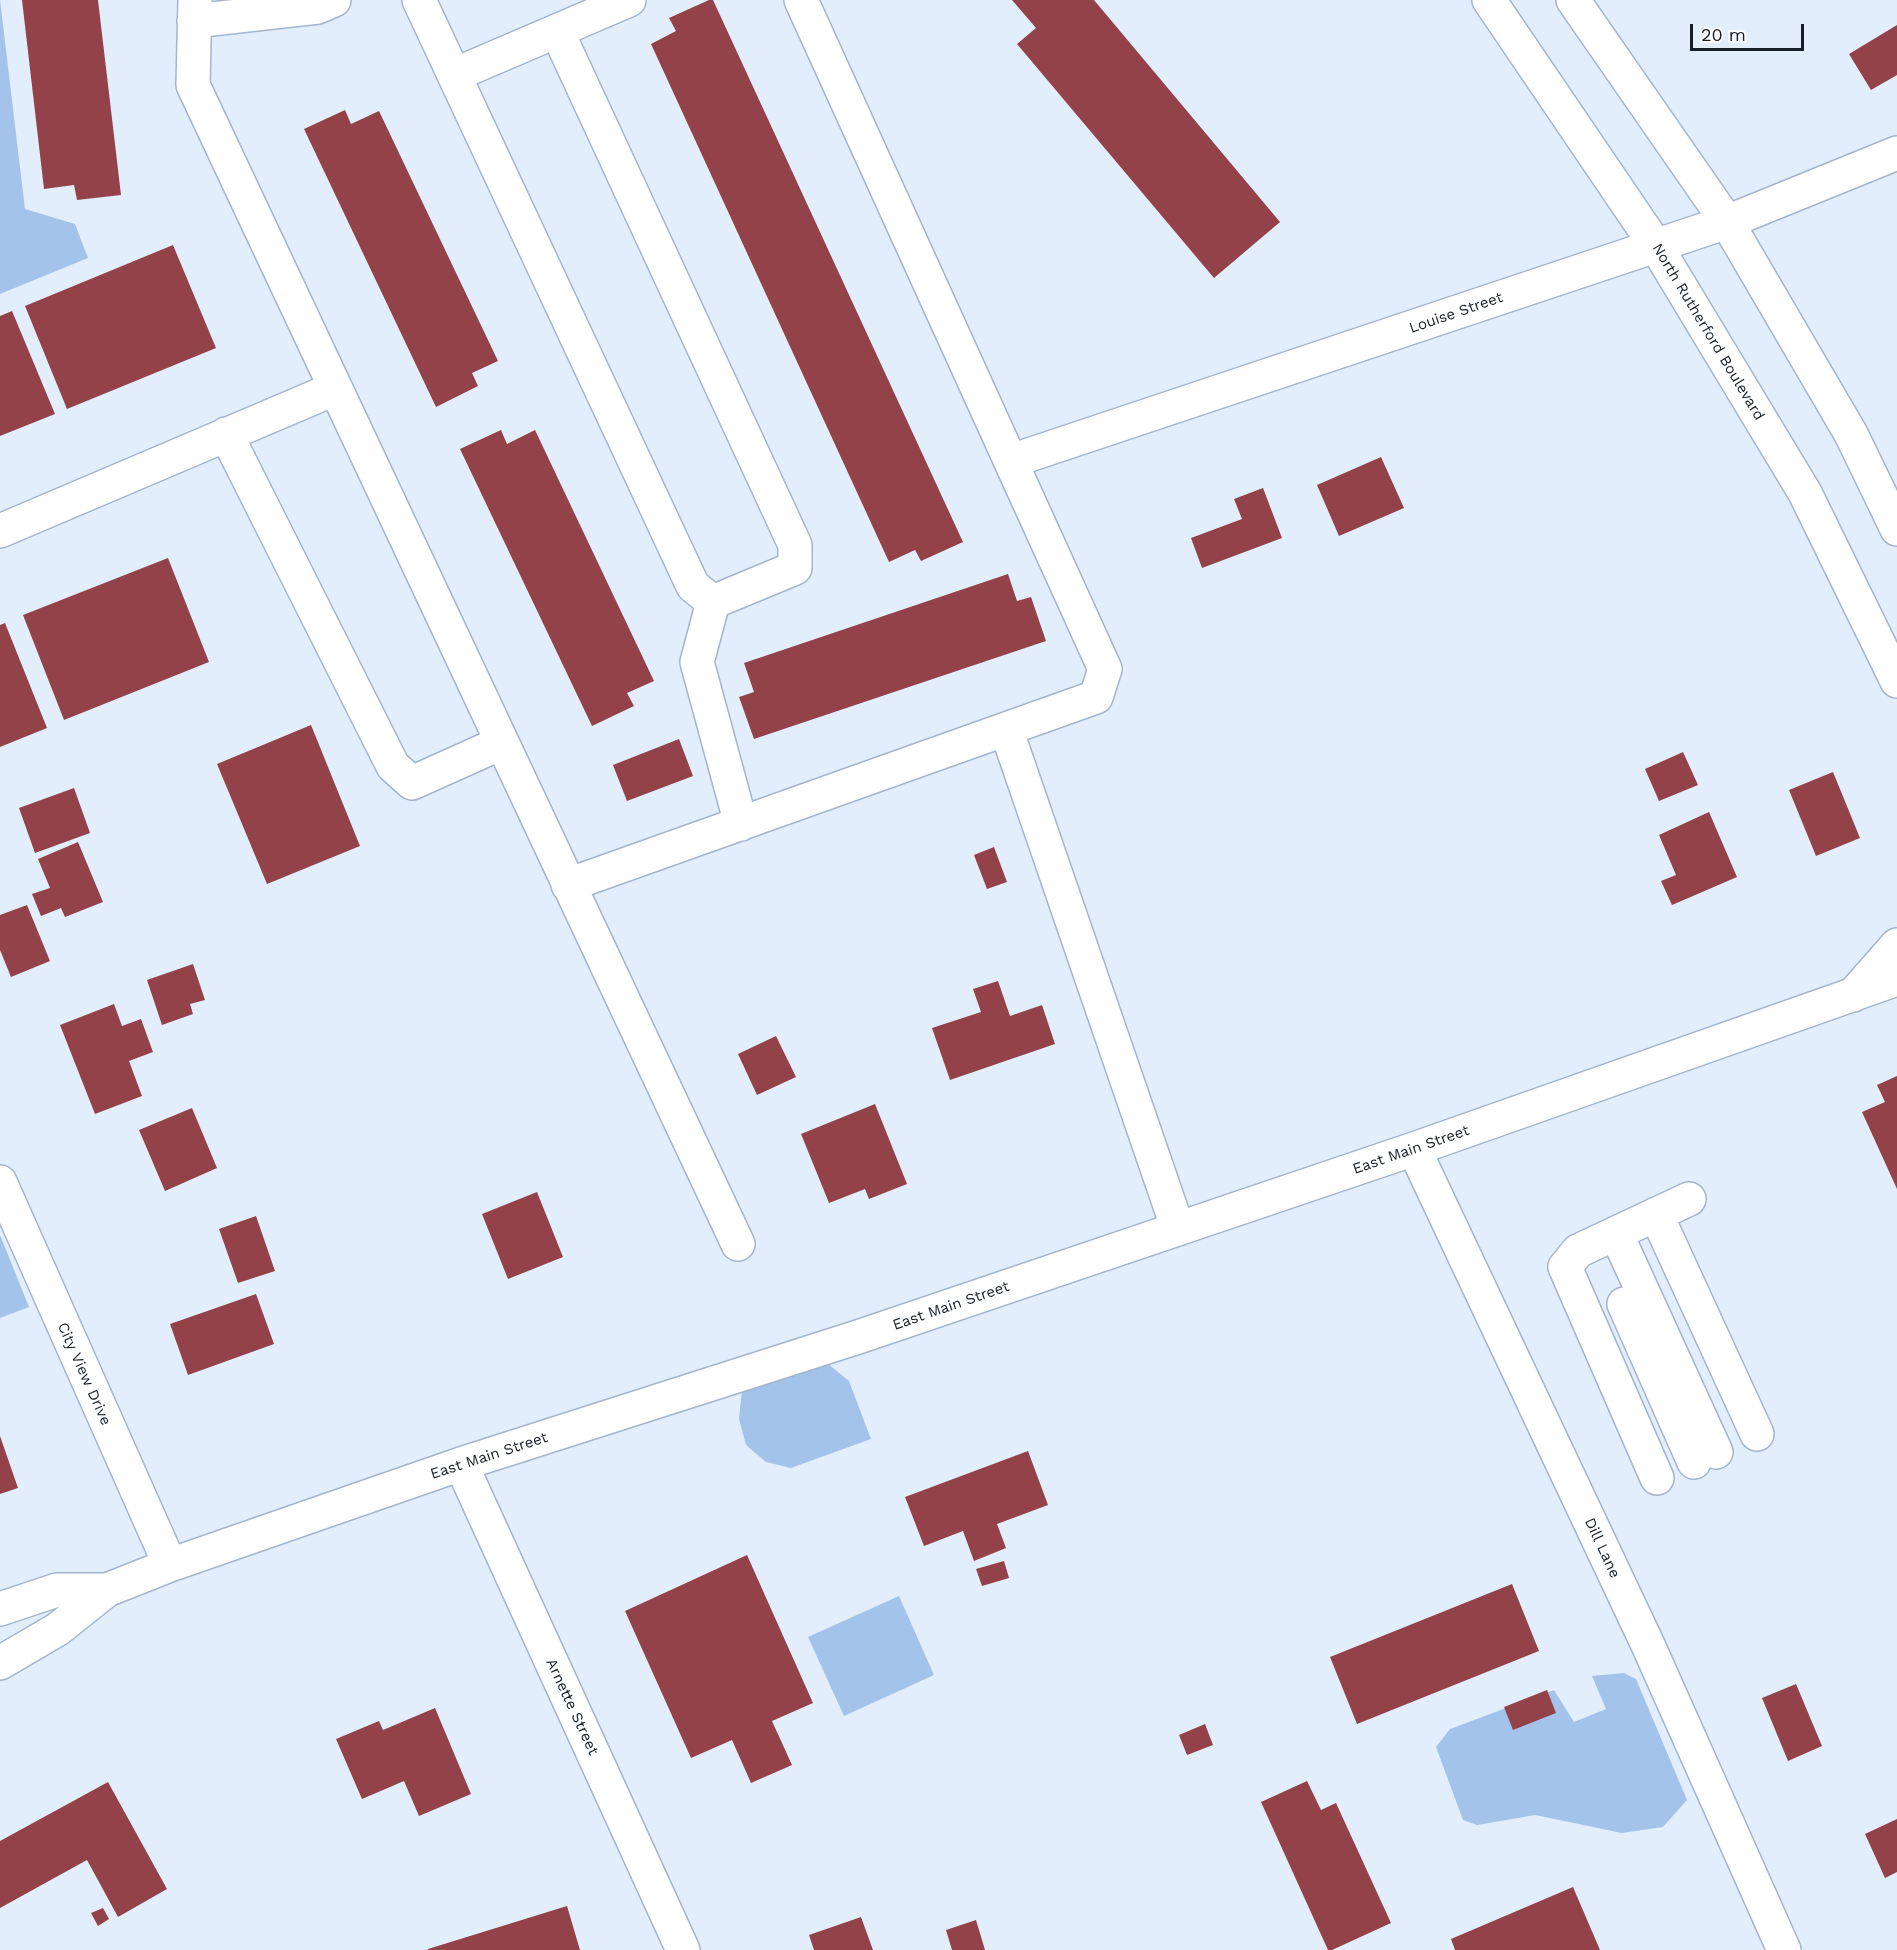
<!DOCTYPE html>
<html>
<head>
<meta charset="utf-8">
<style>
	body { margin:0 }
	#map { position:relative; width:1897px; height:1950px; overflow:hidden; background:#e2eefc; font-family:"Work Sans",sans-serif }
	canvas { display:block }
	.scale { position:absolute; left:1690px; top:24px; width:114px; height:27px; box-sizing:border-box; border:3px solid #171e27; border-top:0; padding-left:8px; font-size:18px; line-height:21px; white-space:nowrap; color:#171e27; -webkit-text-stroke:4px #fff; paint-order:stroke }
</style>
</head>
<body>
<div id="map">
<canvas width="1897" height="1950"></canvas>
<div class="scale">20 m</div>
</div>
<script>
const g = document.querySelector('canvas').getContext('2d');
g.lineJoin = 'round';
function fillPath(path, color) { g.fillStyle = color; g.fill(path, 'evenodd'); }
const shape = rows => new Path2D(rows.map(r => 'M' + r).join(''));
function trace(path, color, width, dash) { g.strokeStyle = color; g.lineWidth = width; g.lineCap = dash ? 'butt' : 'round'; g.setLineDash(dash || []); g.stroke(path); }
function label(font, color, halo, rows, align = 'center') {
  g.font = font + ' "Work Sans",sans-serif'; g.lineWidth = 6; g.setLineDash([]); g.textBaseline = 'middle'; g.strokeStyle = halo; g.fillStyle = color; for (const [text, x, y, turn = 0] of rows) {
    g.save(); g.translate(x, y); g.rotate((+turn || 0) * Math.PI / 180); g.textAlign = isNaN(turn) ? turn : align; if (halo) g.strokeText(text, 0, 0); g.fillText(text, 0, 0); g.restore();
  }
}
fillPath(shape([
	[0,0,25,209,75,224,88,258,0,294],
	[0,1235,29,1307,0,1318],
	[828,1364,849,1381,871,1439,791,1468,766,1462,746,1445,739,1419,742,1390],
	[899,1596,934,1675,844,1716,808,1637],
	[1624,1673,1636,1679,1687,1800,1663,1827,1622,1833,1535,1815,1477,1825,1463,1820,1436,1747,1450,1729,1554,1690,1574,1722,1606,1709,1592,1676]
]), '#a3c3ea');
fillPath(shape([
	[22,0,98,0,121,195,77,200,74,185,44,189],
	[709,0,713,0,963,542,921,561,915,550,889,562,651,44,676,31,669,18],
	[1012,0,1094,0,1280,222,1214,278,1017,44,1036,28],
	[1897,25,1897,75,1871,90,1849,54],
	[345,110,351,124,379,111,498,361,472,373,478,386,436,407,304,129],
	[173,245,216,348,67,409,25,306],
	[12,311,55,414,0,436,0,316],
	[501,430,507,444,535,430,654,681,627,693,634,706,592,726,460,449],
	[1381,457,1404,508,1339,536,1317,485],
	[1263,488,1282,538,1202,568,1191,538,1242,519,1234,499],
	[168,558,209,662,64,720,23,615],
	[1008,574,1017,601,1031,597,1046,641,754,739,739,697,754,692,744,663],
	[5,623,47,728,0,747,0,625],
	[311,725,360,846,267,884,217,764],
	[679,739,693,776,627,801,613,765],
	[1683,752,1698,785,1659,801,1645,769],
	[1833,772,1860,838,1816,856,1789,790],
	[74,788,90,833,35,853,19,808],
	[1709,812,1737,877,1672,905,1661,881,1676,875,1659,835],
	[78,842,103,902,65,917,61,908,41,916,32,894,50,888,38,859],
	[994,847,1007,882,987,889,974,855],
	[27,905,50,961,11,977,0,950,0,915],
	[193,964,205,1000,190,1004,193,1014,162,1025,147,980],
	[998,981,1010,1016,1042,1005,1055,1044,950,1080,932,1028,981,1012,973,989],
	[114,1004,122,1026,141,1019,153,1052,129,1061,142,1096,95,1114,60,1025],
	[776,1036,796,1077,757,1095,738,1054],
	[1897,1076,1897,1189,1862,1112,1885,1102,1877,1085],
	[875,1104,907,1184,869,1199,865,1189,829,1203,801,1134],
	[192,1108,217,1168,165,1191,139,1130],
	[537,1192,563,1257,508,1279,482,1214],
	[256,1216,275,1271,238,1283,219,1229],
	[256,1294,274,1344,188,1375,170,1324],
	[0,1436,18,1488,0,1494],
	[1028,1451,1048,1505,997,1524,1006,1548,974,1561,963,1531,924,1546,905,1497],
	[747,1555,813,1703,772,1721,792,1765,751,1783,732,1740,691,1758,625,1611],
	[1004,1561,1009,1578,982,1586,976,1569],
	[1512,1584,1539,1651,1357,1724,1330,1657],
	[1796,1684,1822,1746,1788,1761,1762,1698],
	[1547,1690,1556,1713,1513,1730,1504,1707],
	[435,1708,471,1794,419,1816,404,1781,362,1799,336,1739,379,1721,383,1730],
	[1205,1724,1213,1745,1187,1755,1179,1735],
	[1307,1781,1321,1810,1336,1803,1391,1923,1332,1950,1328,1950,1261,1802],
	[108,1782,167,1889,118,1917,87,1860,0,1908,0,1841],
	[1897,1819,1897,1872,1885,1878,1865,1834],
	[1573,1887,1600,1950,1455,1950,1451,1939],
	[567,1906,580,1950,428,1950,428,1949],
	[103,1908,109,1919,98,1926,91,1913],
	[861,1917,873,1950,814,1950,809,1935],
	[976,1920,985,1950,952,1950,946,1930]
]), '#934249');
const minor = shape([
	[195,0,193,85,738,1244],
	[419,0,693,586,713,602,795,568,795,545,557,31],
	[194,21,318,7,334,0],
	[454,75,629,0],
	[226,434,393,766,412,783,501,743],
	[1011,461,1727,222,1897,153],
	[0,531,334,389],
	[713,602,697,662,741,824],
	[1006,729,1178,1229],
	[568,885,1096,697,1105,669,801,0],
	[1414,1149,1648,1645,1784,1950],
	[0,1182,170,1565],
	[1656,1214,1757,1434],
	[1616,1233,1716,1452],
	[1624,1304,1694,1462],
	[461,1464,683,1950],
	[1657,1478,1565,1267,1578,1251,1689,1199],
	[0,1609,57,1590,107,1590,170,1565,461,1464,858,1337,1414,1149,1897,979],
	[0,1663,58,1629,107,1590]
]);
const major = shape([
	[1489,0,1656,246,1805,493,1897,681],
	[1573,0,1727,222,1851,434,1897,529],
	[1853,995,1897,945]
]);
trace(minor, '#a3b5cc', 36);
trace(major, '#a3b5cc', 36);
trace(minor, '#fff', 33);
trace(major, '#fff', 33);
label('15px', '#171e27', '#fff', [
	["Louise Street",1456,313,-19],
	["North Rutherford Boulevard",1708,332,59],
	["East Main Street",1411,1150,-19],
	["East Main Street",951,1306,-19],
	["City View Drive",84,1374,66],
	["East Main Street",489,1456,-18],
	["Dill Lane",1602,1548,65],
	["Arnette Street",572,1707,65]
]);
</script>
</body>
</html>
